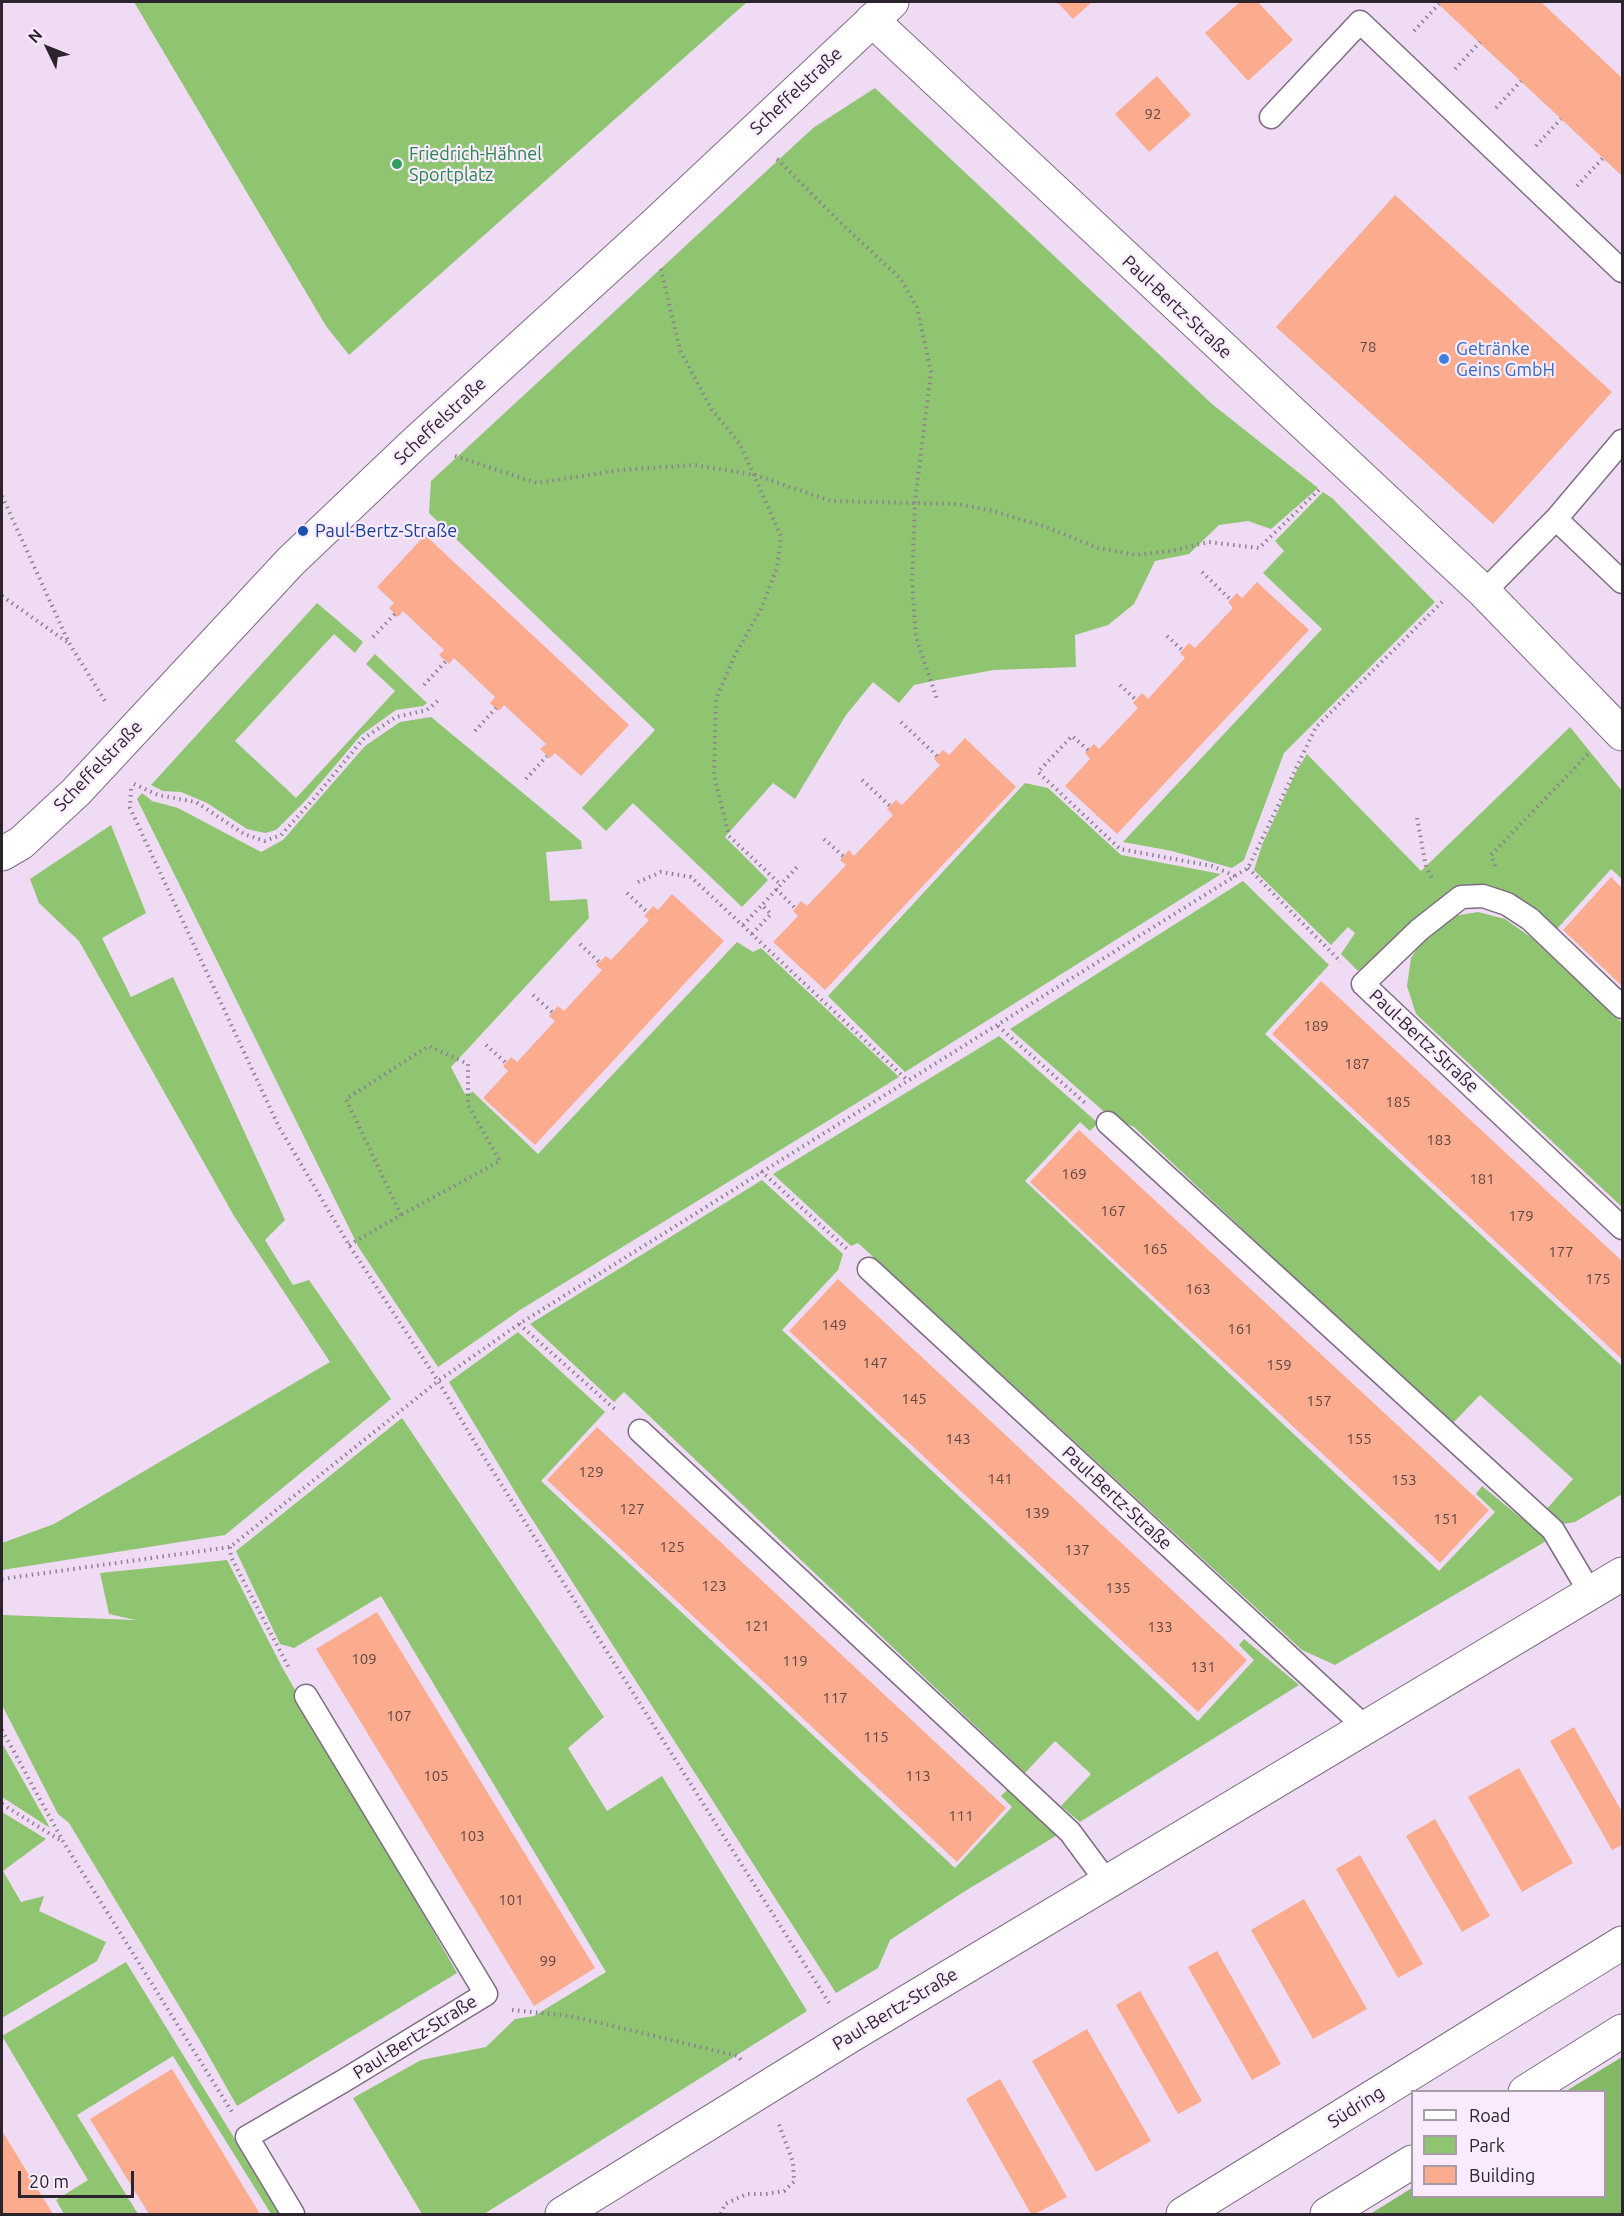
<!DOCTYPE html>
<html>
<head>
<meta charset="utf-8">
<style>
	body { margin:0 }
	#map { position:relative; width:1624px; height:2216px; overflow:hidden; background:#efdcf4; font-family:Ubuntu,sans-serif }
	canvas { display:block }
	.frame { position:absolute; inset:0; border:3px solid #2b242d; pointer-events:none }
	.legend { position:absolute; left:1411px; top:2090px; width:195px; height:108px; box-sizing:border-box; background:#faeafe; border:2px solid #a79baa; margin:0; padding:8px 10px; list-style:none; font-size:18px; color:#2b242d }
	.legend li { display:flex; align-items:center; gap:12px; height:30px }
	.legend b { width:30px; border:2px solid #a79baa }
	.north { position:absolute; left:18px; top:18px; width:60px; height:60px; -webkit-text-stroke:4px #faeafe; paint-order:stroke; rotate:313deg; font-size:16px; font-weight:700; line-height:24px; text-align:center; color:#2b242d }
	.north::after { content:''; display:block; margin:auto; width:21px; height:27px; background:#2b242d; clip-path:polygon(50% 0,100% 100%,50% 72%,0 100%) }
	.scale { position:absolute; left:18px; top:2171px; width:116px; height:27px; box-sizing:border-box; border:3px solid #2b242d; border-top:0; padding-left:8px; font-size:18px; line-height:21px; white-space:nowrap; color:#2b242d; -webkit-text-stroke:4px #faeafe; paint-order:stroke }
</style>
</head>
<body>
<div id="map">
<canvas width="1624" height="2216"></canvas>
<div class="frame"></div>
<ul class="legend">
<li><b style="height:8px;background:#fff"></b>Road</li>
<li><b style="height:16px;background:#8fc471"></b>Park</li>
<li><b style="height:16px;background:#fbab8e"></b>Building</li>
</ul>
<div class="north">N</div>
<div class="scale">20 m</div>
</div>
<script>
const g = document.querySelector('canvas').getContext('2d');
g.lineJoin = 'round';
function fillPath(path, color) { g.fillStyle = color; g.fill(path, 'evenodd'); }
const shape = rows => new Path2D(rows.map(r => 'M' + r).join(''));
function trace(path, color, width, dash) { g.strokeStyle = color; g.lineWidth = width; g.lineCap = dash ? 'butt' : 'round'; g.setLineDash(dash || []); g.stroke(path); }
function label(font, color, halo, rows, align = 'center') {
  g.font = font + ' Ubuntu,sans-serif'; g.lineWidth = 4.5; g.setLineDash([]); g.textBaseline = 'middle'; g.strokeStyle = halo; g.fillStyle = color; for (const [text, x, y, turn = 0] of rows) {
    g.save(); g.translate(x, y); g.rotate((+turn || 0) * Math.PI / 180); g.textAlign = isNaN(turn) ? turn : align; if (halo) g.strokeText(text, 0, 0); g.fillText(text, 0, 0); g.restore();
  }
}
fillPath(shape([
	[134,2,747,2,349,355,326,326],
	[875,88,1212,404,1318,488,1271,529,1248,521,1219,525,1189,554,1155,561,1134,604,1108,625,1075,635,1076,667,994,670,938,680,914,685,899,703,873,682,846,715,795,799,773,783,725,837,768,880,742,907,633,803,606,831,582,808,655,730,429,513,431,481,813,128],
	[1323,492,1332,498,1435,602,1284,753,1244,860,1232,868,1172,851,1123,842,1322,629,1263,573,1284,551,1275,541],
	[317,603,363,642,355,653,334,634,235,741,296,798,395,691,366,664,375,654,427,703,423,706,396,710,361,735,306,800,276,830,265,833,247,829,207,803,181,792,163,791,151,785],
	[431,717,581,841,582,849,546,852,550,901,587,899,589,918,451,1067,465,1094,473,1092,538,1154,737,942,753,952,761,948,899,1077,520,1310,438,1367,359,1248,137,799,142,793,152,801,178,808,261,852,283,840,365,746,400,722],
	[1570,727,1622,791,1622,879,1611,869,1555,931,1520,902,1430,911,1358,971,1341,954,1355,933,1348,927,1331,945,1254,870,1262,845,1297,770,1307,754,1421,871],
	[1025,783,1048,788,1121,855,1221,874,905,1072,828,996],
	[111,825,146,913,102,938,131,997,173,977,285,1220,265,1240,293,1285,309,1280,391,1399,225,1535,2,1570,2,1543,54,1524,330,1362,234,1216,79,941,39,903,30,879],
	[1243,881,1329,965,1265,1034,1622,1366,1622,1494,1575,1522,1562,1524,1545,1511,1573,1479,1480,1395,1451,1425,1134,1127,1109,1116,1010,1029],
	[1478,912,1505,919,1539,943,1622,1023,1622,1207,1416,1014,1407,986,1411,958,1429,930,1454,916],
	[999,1036,1098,1123,1090,1131,1080,1122,1025,1181,1439,1571,1495,1512,1476,1494,1482,1486,1548,1540,1335,1665,1302,1650,858,1243,851,1246,773,1174],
	[762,1180,843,1254,838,1270,782,1330,1198,1721,1254,1660,1239,1645,1244,1639,1299,1685,1080,1822,1061,1806,1091,1774,1055,1741,1025,1773,624,1392,614,1402,530,1324],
	[518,1332,605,1412,541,1481,955,1868,1012,1807,1001,1796,1009,1788,1059,1834,962,1893,890,1940,878,1968,836,1993,523,1505,449,1382],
	[402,1418,604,1717,568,1748,607,1811,662,1776,807,2011,484,2214,422,2214,353,2098,421,2060,486,2047,515,2019,534,2016,606,1972,381,1596,294,1648,280,1644,236,1551],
	[227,1560,282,1667,457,1973,237,2106,202,2044,69,1823,58,1814,2,1705,2,1615,136,1620,109,1614,100,1573],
	[2,1743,50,1828,2,1797],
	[2,1812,46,1839,3,1871,21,1902,44,1896,39,1911,106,1942,97,1961,2,2018],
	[126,1962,281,2214,271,2214,173,2056,77,2115,138,2214,64,2214,56,2200,88,2180,2,2036]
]), '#8fc471');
fillPath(shape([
	[1622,2057,1622,2214,1370,2214,1412,2188,1412,2196,1604,2196,1604,2092,1566,2091]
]), '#83b964');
fillPath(shape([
	[1057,2,1092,2,1073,19],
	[1240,2,1258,2,1293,40,1248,81,1205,33],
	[1436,2,1541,2,1622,78,1622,176],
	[1157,76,1191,115,1149,152,1115,114],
	[1395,195,1612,392,1493,524,1276,327],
	[425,535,629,725,581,776,555,753,550,758,540,749,546,744,504,705,499,711,490,703,495,697,454,658,449,664,439,655,444,650,403,611,398,617,389,608,394,603,377,587],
	[1257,582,1309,630,1117,834,1065,786,1090,759,1085,753,1094,744,1099,749,1138,708,1133,703,1142,693,1148,699,1185,658,1180,653,1189,643,1195,648,1233,608,1228,602,1237,593,1242,598],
	[965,738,1016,787,825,990,773,942,798,916,793,911,801,901,807,906,846,865,840,860,849,850,854,856,893,815,887,809,896,800,902,805,940,765,934,759,943,750,949,755],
	[1611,877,1622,888,1622,986,1563,930],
	[672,894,724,941,535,1145,483,1098,508,1071,503,1066,511,1057,517,1062,555,1021,549,1016,558,1006,564,1011,602,970,596,965,606,956,611,960,649,920,644,916,653,906,658,910],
	[1321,981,1622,1261,1622,1359,1272,1034],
	[1079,1130,1489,1510,1440,1563,1030,1182],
	[838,1279,1247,1660,1198,1712,789,1331],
	[597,1427,1006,1808,957,1862,547,1480],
	[377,1612,595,1968,534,2006,316,1649],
	[1574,1727,1622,1812,1622,1845,1612,1850,1550,1741],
	[1519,1768,1573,1863,1522,1892,1468,1797],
	[1435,1819,1490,1916,1462,1932,1406,1836],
	[1360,1855,1423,1964,1398,1978,1336,1869],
	[1304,1899,1367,2009,1313,2039,1251,1930],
	[1217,1951,1281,2064,1252,2080,1188,1967],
	[1140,1991,1202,2101,1178,2114,1116,2005],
	[1087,2029,1151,2141,1096,2172,1032,2061],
	[172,2069,260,2214,149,2214,90,2119],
	[1000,2079,1067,2197,1035,2214,1031,2214,966,2099],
	[2,2131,53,2214,2,2214]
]), '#fbab8e');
const lane = shape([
	[1271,117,1360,22,1622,271],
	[1556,519,1622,582],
	[1484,592,1556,519,1622,441],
	[1622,1007,1530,919,1507,904,1483,896,1461,897,1419,930,1363,984,1622,1228],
	[1108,1123,1553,1530,1591,1594],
	[869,1269,1365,1727],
	[640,1431,1070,1832,1107,1882],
	[293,2214,247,2137,345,2080,486,1994,306,1696]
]);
const street = shape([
	[872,20,1484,592,1622,734],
	[562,2214,850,2036,1622,1574]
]);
const secondary = shape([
	[2,854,21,843,76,792,291,561,415,443,651,228,892,2]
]);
const primary = shape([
	[1525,2092,1622,2031],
	[1183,2214,1622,1943],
	[1327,2214,1412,2162]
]);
trace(lane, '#7e6d82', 25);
trace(street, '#7e6d82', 35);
trace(secondary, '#7e6d82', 35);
trace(primary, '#7e6d82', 35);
trace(shape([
	[1414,31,1439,4],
	[1455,69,1480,42],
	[1496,108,1521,81],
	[1536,146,1561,119],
	[777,159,842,224,900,278,917,307,931,372,915,501,912,583,916,637,937,699],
	[1577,186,1603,158],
	[661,269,680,350,712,410,740,444,781,536,777,568,761,609,734,657,716,699,714,775,729,836,781,885],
	[455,456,537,483,621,470,694,465,755,475,831,501,958,504,997,512,1049,528,1098,548,1136,555,1170,551,1209,542,1259,548,1321,488],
	[2,496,69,643,107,704],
	[1202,572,1230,599],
	[2,596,67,642],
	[1167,636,1182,650],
	[373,637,395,614],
	[424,685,446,661],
	[1120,685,1136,700],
	[901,722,937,756],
	[475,731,496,708],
	[1088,750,1072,736,1038,772,1120,849,1212,866,1235,876],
	[526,779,547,756],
	[862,780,890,806],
	[134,784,158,795,196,802,244,834,265,841,281,835,311,802,364,738,396,717,427,710,440,699],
	[131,789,130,808,279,1127,349,1245,438,1381,477,1446,831,2006],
	[1417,818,1426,867,1433,880],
	[824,839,843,856],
	[1495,866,1491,855,1590,752],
	[1248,868,1341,962],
	[638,882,661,872,691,877,907,1080],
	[776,889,795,908],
	[627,893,647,912],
	[743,925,762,905],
	[752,934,771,914,762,905,798,866],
	[580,944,599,962],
	[533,995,553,1013],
	[998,1026,1085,1103],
	[486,1045,506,1063],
	[761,1171,847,1249],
	[349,1245,401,1215,346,1099,429,1046,468,1064,468,1105,500,1161,401,1215],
	[519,1324,617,1411],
	[230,1547,231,1557,290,1670],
	[2,1579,230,1547,438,1381,519,1324,1248,868,1316,727,1442,602],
	[2,1730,64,1843,232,2112],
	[2,1804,63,1842],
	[512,2010,571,2016,738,2056,742,2061],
	[721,2214,725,2204,747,2194,766,2194,784,2191,794,2182,793,2162,778,2122]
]), '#8d8090', 4, [1.5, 4.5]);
trace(lane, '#fff', 22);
trace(street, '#fff', 33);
trace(secondary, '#fff', 33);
trace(primary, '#fff', 33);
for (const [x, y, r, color] of [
	[397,164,6,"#2e9e5b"],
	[1444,359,6,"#3f7fe0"],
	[303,531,6,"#1a4fb4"]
]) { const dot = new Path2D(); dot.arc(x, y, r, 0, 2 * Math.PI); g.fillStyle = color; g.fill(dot); trace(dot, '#faeafe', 2); }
label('15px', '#5f4645', null, [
	["92",1153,114],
	["78",1368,347],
	["189",1316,1026],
	["187",1357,1064],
	["185",1398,1102],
	["183",1439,1140],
	["169",1074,1174],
	["181",1482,1179],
	["167",1113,1211],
	["179",1521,1216],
	["165",1155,1249],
	["177",1561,1252],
	["175",1598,1279],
	["163",1198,1289],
	["149",834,1325],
	["161",1240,1329],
	["147",875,1363],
	["159",1279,1365],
	["145",914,1399],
	["157",1319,1401],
	["143",958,1439],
	["155",1359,1439],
	["129",591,1472],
	["141",1000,1479],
	["153",1404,1480],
	["127",632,1509],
	["139",1037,1513],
	["151",1446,1519],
	["125",672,1547],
	["137",1077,1550],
	["123",714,1586],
	["135",1118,1588],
	["121",757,1626],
	["133",1160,1627],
	["109",364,1659],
	["119",795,1661],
	["131",1203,1667],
	["117",835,1698],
	["107",399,1716],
	["115",876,1737],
	["105",436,1776],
	["113",918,1776],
	["111",961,1816],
	["103",472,1836],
	["101",511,1900],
	["99",548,1961]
]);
label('18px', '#2b242d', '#faeafe', [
	["Scheffelstraße",796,91,-43],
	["Paul-Bertz-Straße",1177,307,43],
	["Scheffelstraße",440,421,-43],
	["Scheffelstraße",98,766,-46],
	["Paul-Bertz-Straße",1424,1041,43],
	["Paul-Bertz-Straße",1117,1498,43],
	["Paul-Bertz-Straße",895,2009,-31],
	["Paul-Bertz-Straße",415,2037,-32],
	["Südring",1356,2107,-32]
]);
label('18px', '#27864d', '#faeafe', [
	["Friedrich-Hähnel",409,154],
	["Sportplatz",409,175]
], 'left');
label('18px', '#366cbe', '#faeafe', [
	["Getränke",1456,349],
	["Geins GmbH",1456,370]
], 'left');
label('18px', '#164399', '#faeafe', [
	["Paul-Bertz-Straße",315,531]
], 'left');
</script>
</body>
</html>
